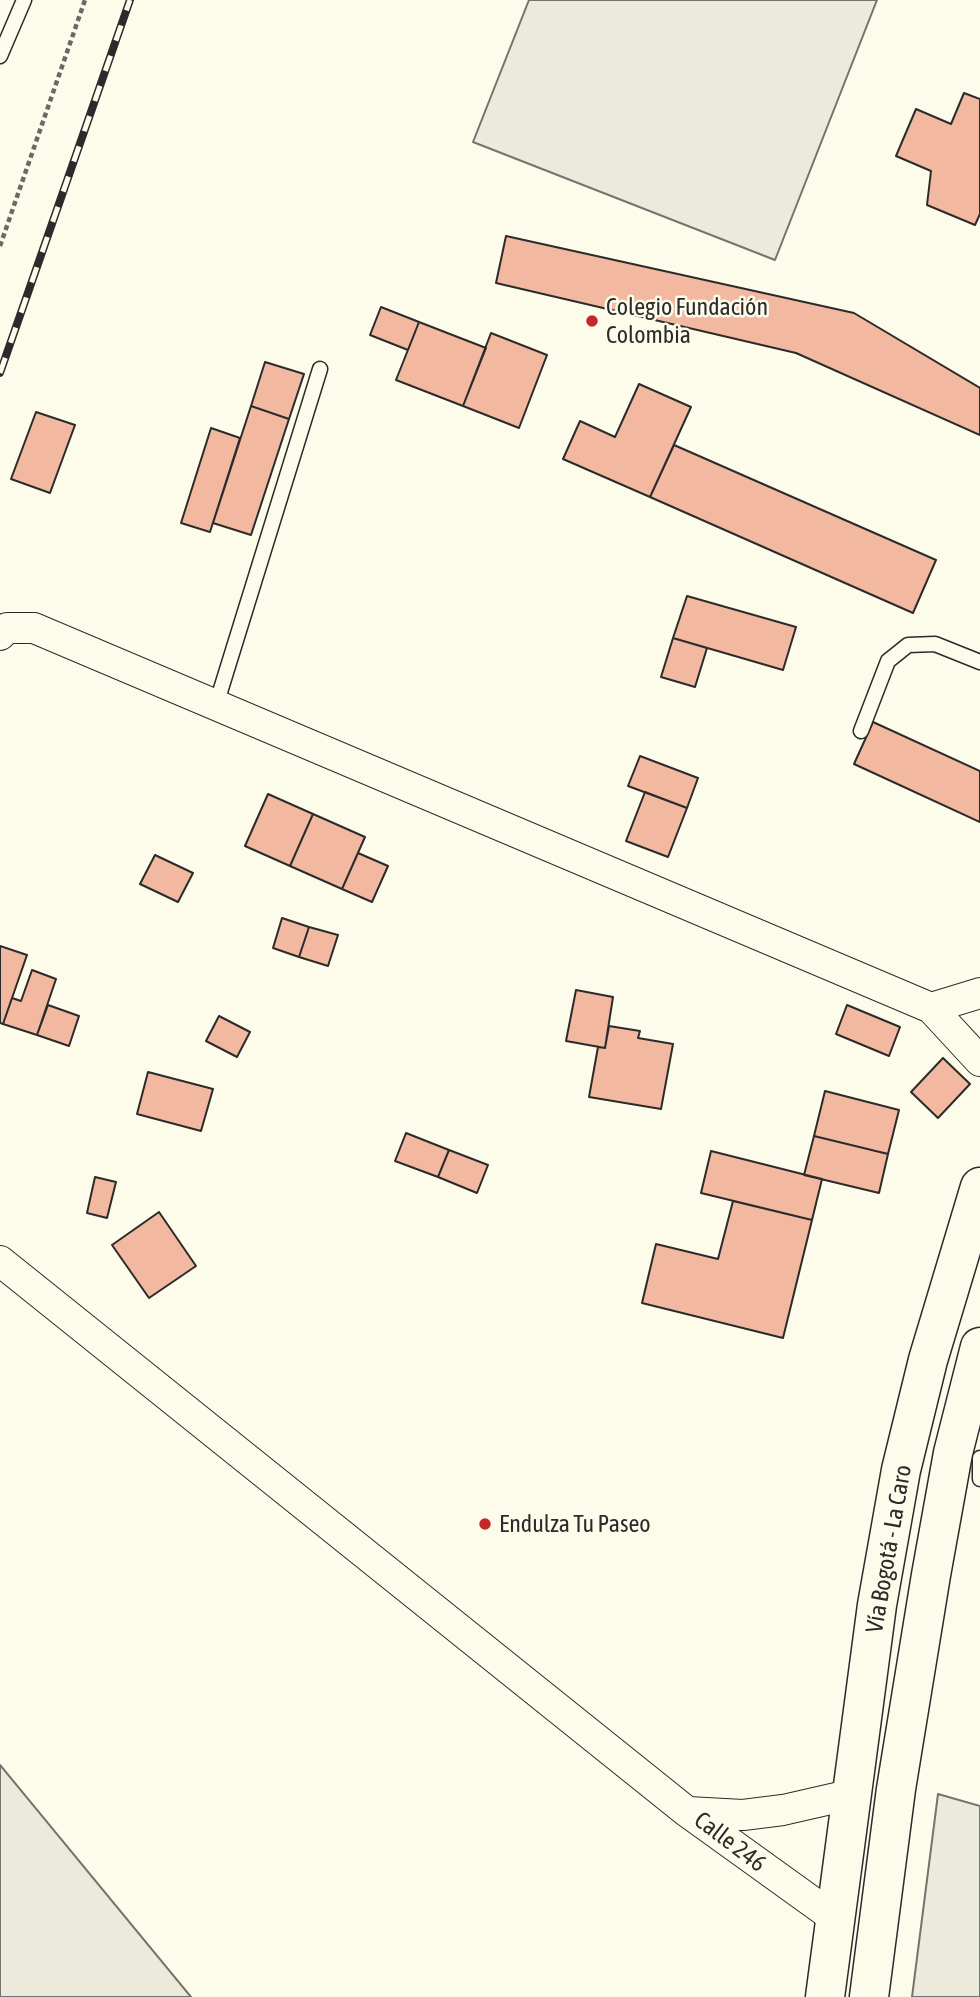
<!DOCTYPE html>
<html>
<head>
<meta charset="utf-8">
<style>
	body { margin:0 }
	canvas { display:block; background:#fdfbea }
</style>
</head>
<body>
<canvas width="980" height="1997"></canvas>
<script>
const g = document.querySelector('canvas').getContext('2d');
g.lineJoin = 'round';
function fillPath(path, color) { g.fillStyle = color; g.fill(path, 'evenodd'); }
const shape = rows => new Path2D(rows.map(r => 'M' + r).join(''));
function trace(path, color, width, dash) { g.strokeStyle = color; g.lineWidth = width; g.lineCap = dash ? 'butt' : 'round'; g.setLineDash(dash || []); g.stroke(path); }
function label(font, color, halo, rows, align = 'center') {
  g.font = font + ' "Asap Condensed",sans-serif'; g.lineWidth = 5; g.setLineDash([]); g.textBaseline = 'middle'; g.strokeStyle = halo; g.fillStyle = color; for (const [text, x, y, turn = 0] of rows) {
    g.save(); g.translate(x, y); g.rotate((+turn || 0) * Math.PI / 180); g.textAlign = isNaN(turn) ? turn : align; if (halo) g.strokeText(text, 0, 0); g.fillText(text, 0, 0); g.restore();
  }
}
const green = shape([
	[529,0,877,0,775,260,473,142,529,0],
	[0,1765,191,1997,0,1997,0,1765],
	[938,1794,980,1806,980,1997,912,1997,938,1794]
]);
fillPath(green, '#ecebdb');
trace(green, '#74746e', 2);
const building = shape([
	[964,93,980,99,980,214,975,225,927,205,931,171,896,156,916,109,951,124,964,93],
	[506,236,854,313,980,388,980,435,796,353,496,283,506,236],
	[381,307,419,322,408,350,370,335,381,307],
	[419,322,486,348,463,406,396,380,419,322],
	[491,333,547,355,519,428,463,406,491,333],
	[265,362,304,374,289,419,251,406,265,362],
	[639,384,691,407,650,497,563,459,580,421,615,437,639,384],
	[251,406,289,419,251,535,213,523,251,406],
	[36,412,75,425,50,493,11,479,36,412],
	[211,428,240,438,210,532,181,523,211,428],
	[674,445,936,560,913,613,650,497,674,445],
	[687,596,796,627,783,670,673,638,687,596],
	[673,638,707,648,695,687,661,677,673,638],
	[873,722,980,771,980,822,854,764,873,722],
	[640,756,698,778,687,808,628,786,640,756],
	[645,792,687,808,668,857,626,841,645,792],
	[268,794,313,814,290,866,245,846,268,794],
	[313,814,365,837,342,889,290,866,313,814],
	[358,853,388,866,372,902,342,889,358,853],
	[155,855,193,873,178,902,140,884,155,855],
	[282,918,309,927,299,957,273,948,282,918],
	[309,927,338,935,328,966,299,957,309,927],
	[0,946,27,955,3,1024,0,1023,0,946],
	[32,970,56,979,37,1035,3,1024,12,998,21,1001,32,970],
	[576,990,613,997,605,1048,566,1041,576,990],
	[48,1005,79,1016,69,1046,37,1035,48,1005],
	[847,1005,900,1027,889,1056,836,1034,847,1005],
	[219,1016,250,1032,237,1057,206,1041,219,1016],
	[609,1026,640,1031,638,1038,673,1044,661,1109,589,1097,598,1047,605,1048,609,1026],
	[943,1058,970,1084,938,1118,911,1092,943,1058],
	[148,1072,213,1089,201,1131,137,1114,148,1072],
	[825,1091,899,1110,888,1154,814,1136,825,1091],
	[406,1133,449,1150,438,1177,395,1161,406,1133],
	[814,1136,888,1154,879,1193,804,1175,814,1136],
	[449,1150,488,1165,477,1193,438,1177,449,1150],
	[711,1151,822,1179,812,1220,701,1193,711,1151],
	[95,1177,116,1182,107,1218,87,1213,95,1177],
	[733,1201,812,1220,783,1338,642,1303,656,1244,718,1259,733,1201],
	[159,1212,196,1266,149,1298,112,1245,159,1212]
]);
fillPath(building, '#f2b8a0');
trace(building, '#2b2b2b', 2);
const lane = shape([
	[0,56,24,0],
	[216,705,320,369],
	[861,731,888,661,908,645,935,644,980,662],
	[980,1458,980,1479]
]);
const street = shape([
	[0,635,7,628,34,628,931,1008,980,1061],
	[931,1008,980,993],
	[0,1261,686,1811,836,1919],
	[688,1812,743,1815,783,1810,853,1794]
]);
const primary = shape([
	[825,1997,877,1605,901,1470,928,1360,980,1187],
	[869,1997,896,1789,931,1575,953,1453,980,1347]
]);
trace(lane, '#2b2b2b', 17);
trace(street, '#2b2b2b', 32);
trace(primary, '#2b2b2b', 41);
trace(shape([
	[0,246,85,0]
]), '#6a6964', 4.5, [5, 3.5]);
trace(lane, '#fdfbea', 14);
trace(street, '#fdfbea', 30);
trace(primary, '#fdfbea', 38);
const rail = shape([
	[0,373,130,0]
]);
trace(rail, '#2b2b2b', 8);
trace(rail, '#fdfbea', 5, [16]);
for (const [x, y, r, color] of [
	[592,321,7,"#c62828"],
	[485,1524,7,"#c62828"]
]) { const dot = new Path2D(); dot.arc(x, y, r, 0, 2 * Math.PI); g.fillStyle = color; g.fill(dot); trace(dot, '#fdfbea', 2.5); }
label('24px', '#2b2b2b', '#fdfbea', [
	["Colegio Fundación",606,307],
	["Colombia",606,335],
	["Endulza Tu Paseo",499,1524]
], 'left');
label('24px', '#2b2b2b', '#fdfbea', [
	["Vía Bogotá - La Caro",889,1549,-80],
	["Calle 246",730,1842,37]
]);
</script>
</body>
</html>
